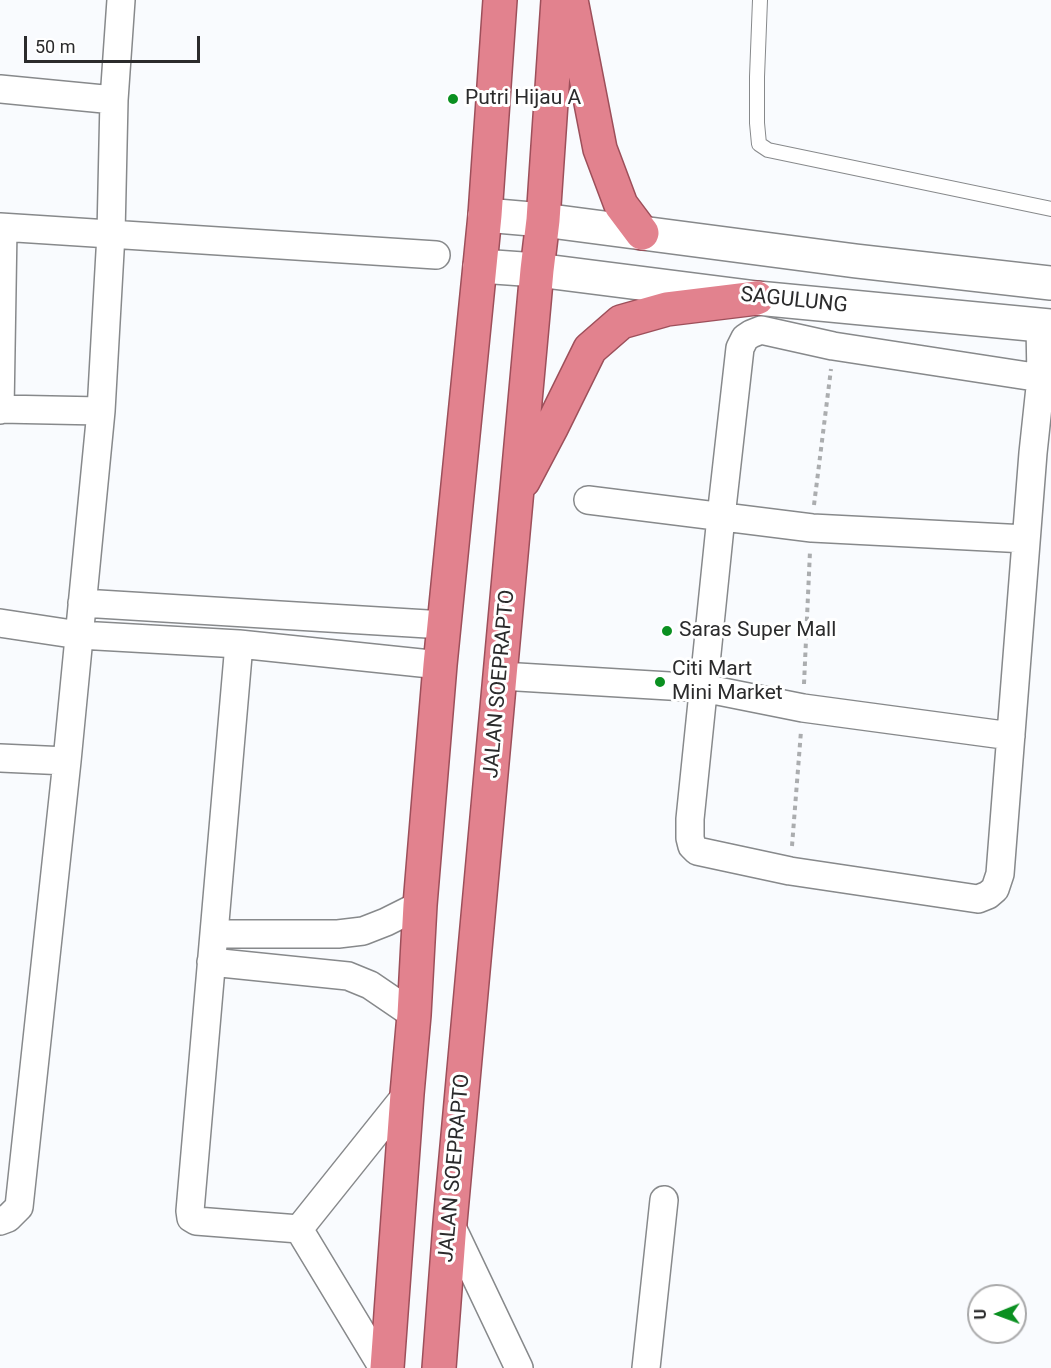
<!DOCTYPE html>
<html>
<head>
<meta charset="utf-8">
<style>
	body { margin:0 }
	#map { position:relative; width:1051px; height:1368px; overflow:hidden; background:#f9fbfe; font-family:Roboto,sans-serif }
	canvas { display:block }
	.north { position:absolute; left:967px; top:1284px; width:60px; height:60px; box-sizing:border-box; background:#fff; border:2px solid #aaaaab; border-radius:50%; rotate:269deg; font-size:16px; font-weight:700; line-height:24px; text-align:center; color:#2b2b2c }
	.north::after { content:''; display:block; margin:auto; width:21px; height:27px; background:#0b9021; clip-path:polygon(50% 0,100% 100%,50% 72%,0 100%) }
	.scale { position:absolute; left:24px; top:36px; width:176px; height:27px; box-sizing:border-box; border:3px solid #2b2b2c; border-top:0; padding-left:8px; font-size:18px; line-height:21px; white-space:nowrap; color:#2b2b2c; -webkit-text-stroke:4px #fff; paint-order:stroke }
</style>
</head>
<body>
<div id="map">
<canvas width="1051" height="1368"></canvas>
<div class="north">U</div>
<div class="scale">50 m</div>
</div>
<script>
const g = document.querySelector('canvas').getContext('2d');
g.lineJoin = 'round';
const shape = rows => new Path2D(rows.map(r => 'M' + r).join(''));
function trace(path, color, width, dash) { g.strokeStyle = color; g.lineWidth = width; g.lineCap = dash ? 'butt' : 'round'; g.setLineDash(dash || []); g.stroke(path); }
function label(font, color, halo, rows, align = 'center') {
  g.font = font + ' Roboto,sans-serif'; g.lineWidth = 6; g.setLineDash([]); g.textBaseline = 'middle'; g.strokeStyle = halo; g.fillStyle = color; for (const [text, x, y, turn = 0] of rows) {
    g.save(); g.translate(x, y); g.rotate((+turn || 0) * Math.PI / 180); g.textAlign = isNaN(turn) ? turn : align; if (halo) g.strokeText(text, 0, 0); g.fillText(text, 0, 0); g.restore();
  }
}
const service = shape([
	[760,0,757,77,757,123,759,144,768,150,1051,209]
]);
const minor = shape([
	[0,89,114,100],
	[0,227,436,255],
	[1040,325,1041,378,1033,453,1000,874,995,889,988,895,978,899,790,871,697,851,692,846,690,838,690,819,721,517,740,348,745,338,751,334,761,330,833,346,1041,378],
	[0,409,101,411],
	[0,410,3,228],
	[588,500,812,528,1026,539],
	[82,603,444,625],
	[0,623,79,635,239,644,440,665],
	[239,644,190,1211,191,1218,196,1221,299,1229],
	[501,676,703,688,803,708,1011,736],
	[0,758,67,761],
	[214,934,338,934,363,931,386,922,420,905],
	[211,962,348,976,370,985,414,1015],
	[0,1221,8,1218,19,1207,67,761,101,411,111,234,114,100,121,0],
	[450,1223,519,1368],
	[299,1229,407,1094],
	[299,1229,383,1368],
	[646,1368,664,1200]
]);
const tertiary = shape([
	[485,215,543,220,856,261,1051,283],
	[480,266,537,270,757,298,1051,326]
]);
const trunk = shape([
	[571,0,600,149,621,205,642,233],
	[523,481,552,426,590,349,621,322,667,309,757,298],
	[387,1368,407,1094,414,1015,420,905,440,665,485,215,500,0],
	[439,1368,450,1223,537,270,543,220,558,0]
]);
trace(service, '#87898b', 16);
trace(minor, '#87898b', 30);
trace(tertiary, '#87898b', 36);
trace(trunk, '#9d4f5a', 36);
trace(shape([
	[814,505,831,369],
	[804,684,810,551],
	[792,846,801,731]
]), '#abadaf', 4, [4.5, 4.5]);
trace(service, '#fff', 14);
trace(minor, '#fff', 27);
trace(tertiary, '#fff', 33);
trace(trunk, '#e2828e', 33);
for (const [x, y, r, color] of [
	[453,99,6,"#0b9021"],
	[667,631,6,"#0b9021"],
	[660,682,6,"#0b9021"]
]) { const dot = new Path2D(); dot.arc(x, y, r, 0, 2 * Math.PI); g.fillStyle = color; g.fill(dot); trace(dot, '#fff', 2); }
label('21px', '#2b2b2c', '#fff', [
	["Putri Hijau A",465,99],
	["Saras Super Mall",679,631],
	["Citi Mart",672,670],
	["Mini Market",672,694]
], 'left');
label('21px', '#2b2b2c', '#fff', [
	["SAGULUNG",794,301,6],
	["JALAN SOEPRAPTO",500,684,-85],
	["JALAN SOEPRAPTO",455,1168,-85]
]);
</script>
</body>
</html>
